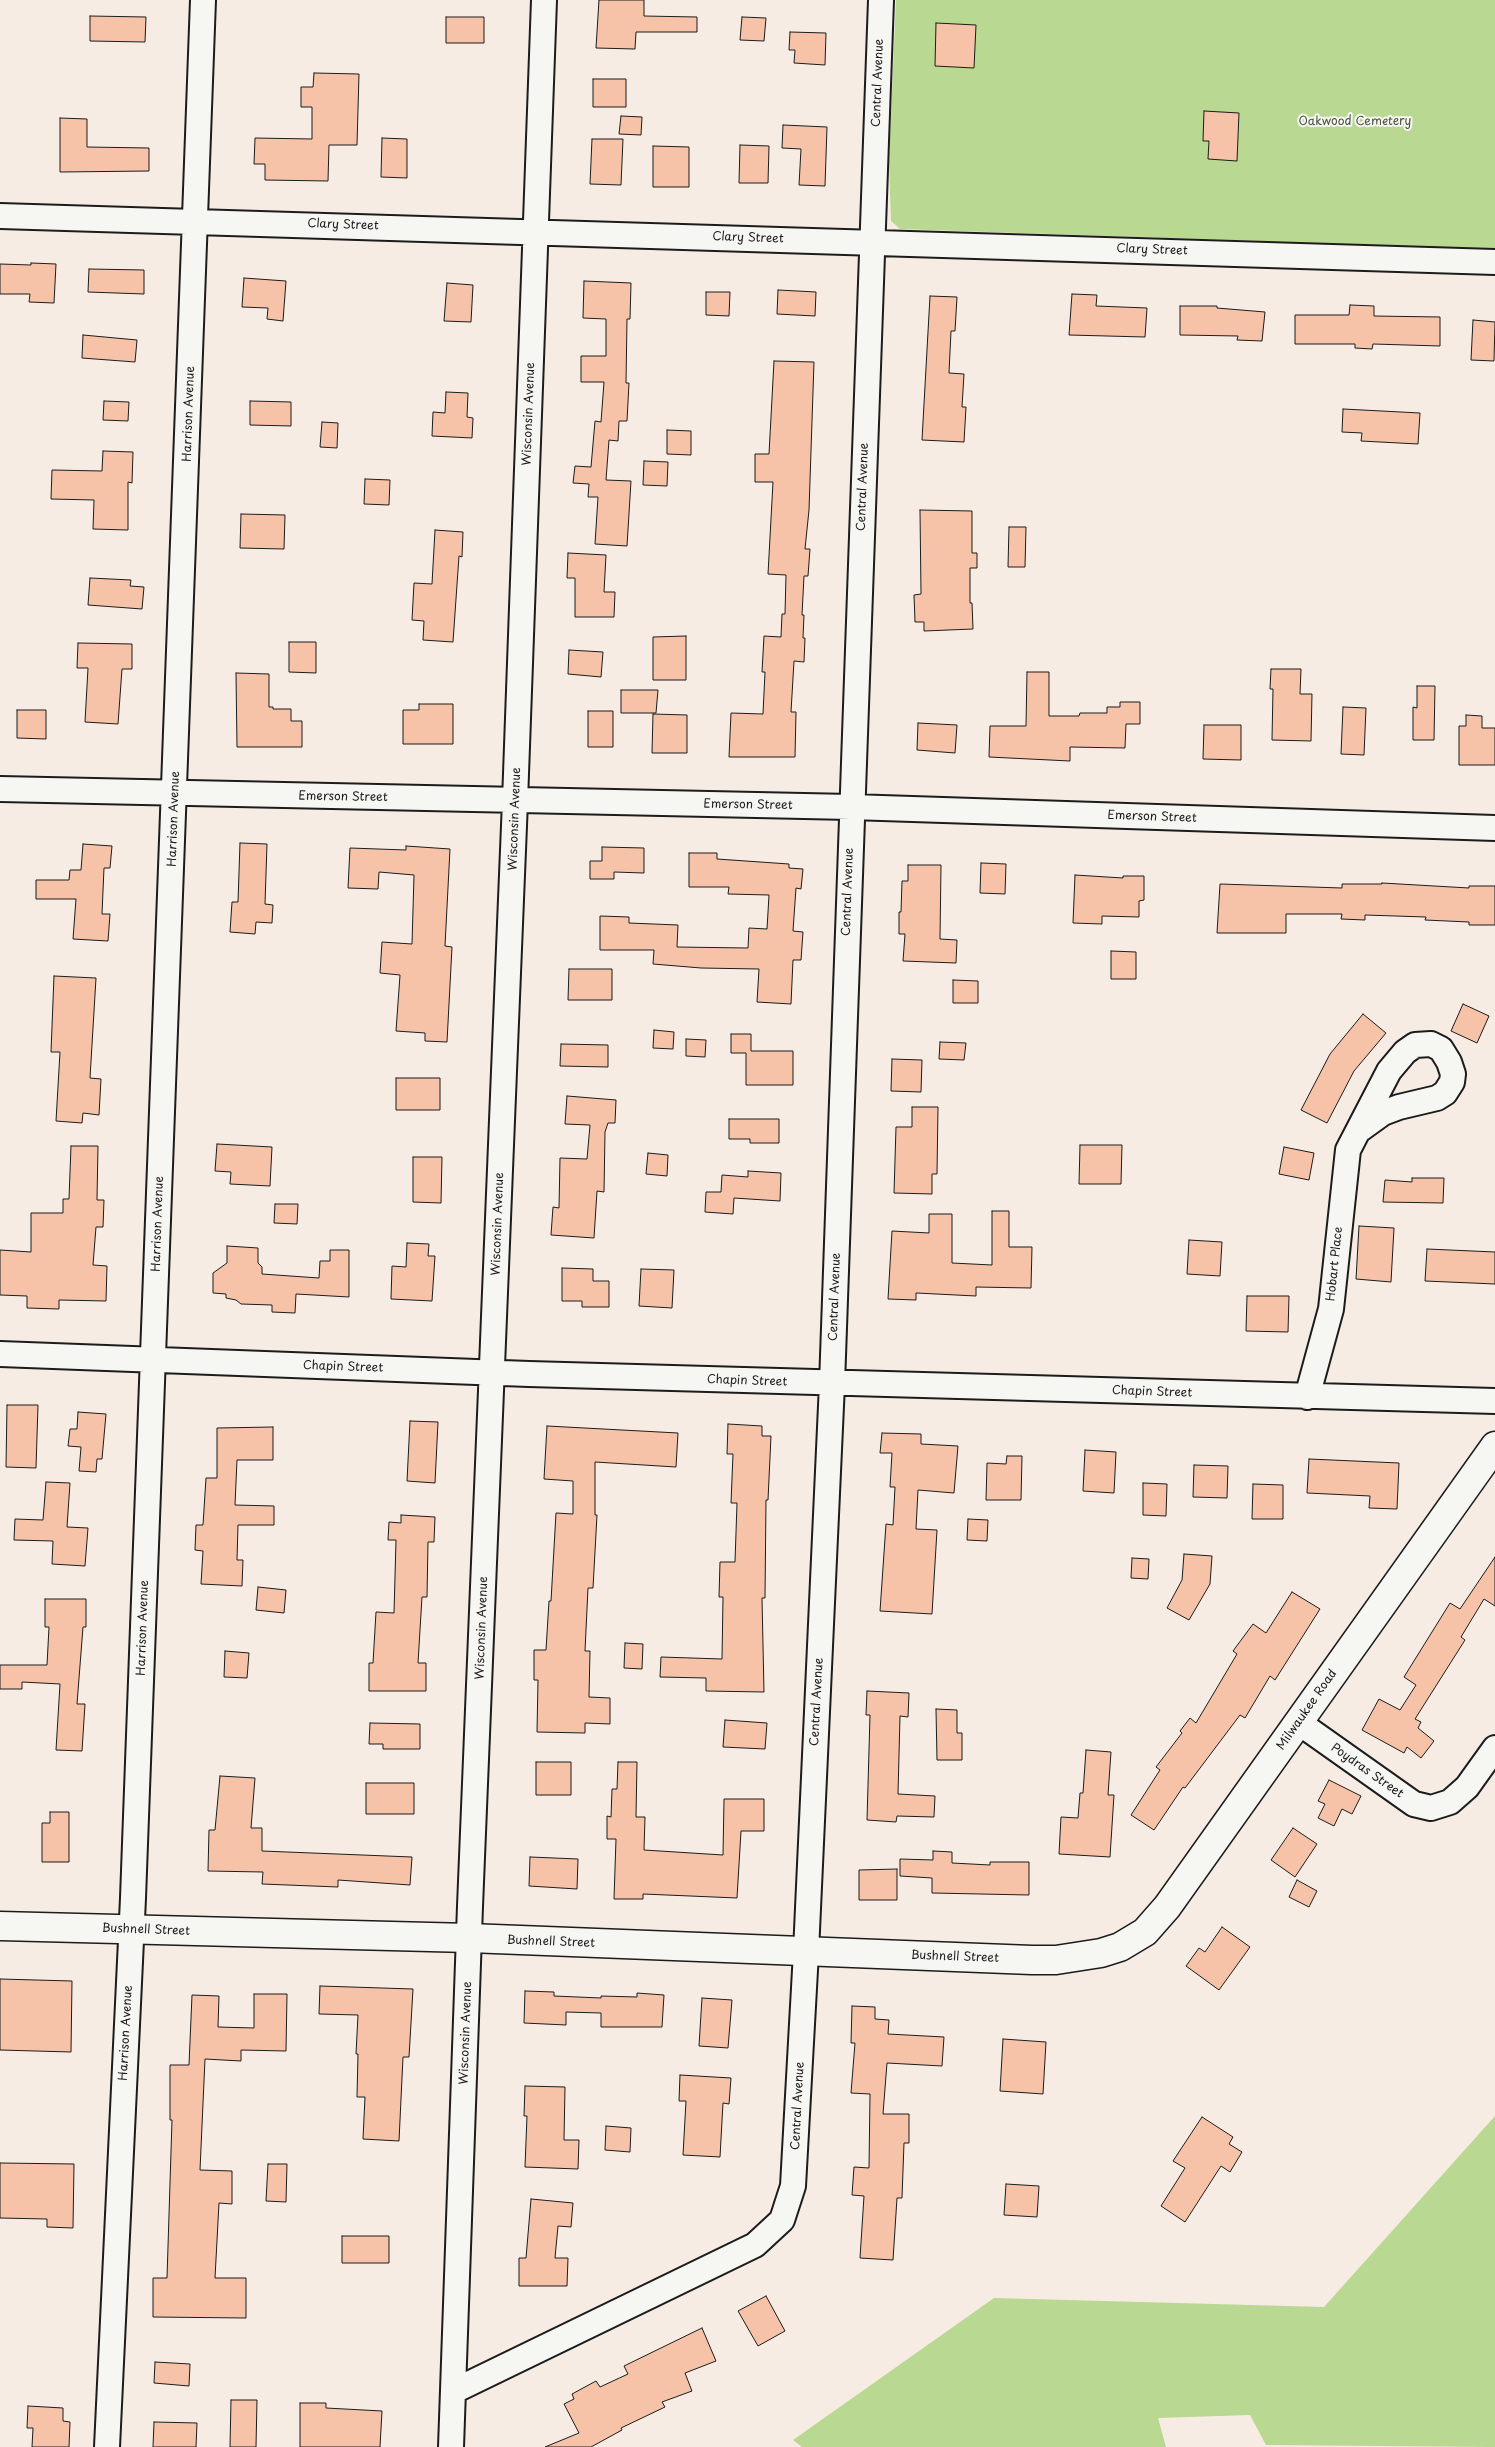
<!DOCTYPE html>
<html>
<head>
<meta charset="utf-8">
<style>
	body { margin:0 }
	canvas { display:block; background:#f6ece3 }
</style>
</head>
<body>
<canvas width="1495" height="2447"></canvas>
<script>
const g = document.querySelector('canvas').getContext('2d');
g.lineJoin = 'round';
function fillPath(path, color) { g.fillStyle = color; g.fill(path, 'evenodd'); }
const shape = rows => new Path2D(rows.map(r => 'M' + r).join(''));
function trace(path, color, width, dash) { g.strokeStyle = color; g.lineWidth = width; g.lineCap = dash ? 'butt' : 'round'; g.setLineDash(dash || []); g.stroke(path); }
function label(font, color, halo, rows, align = 'center') {
  g.font = font + ' "Playpen Sans",sans-serif'; g.lineWidth = 4; g.setLineDash([]); g.textBaseline = 'middle'; g.strokeStyle = halo; g.fillStyle = color; for (const [text, x, y, turn = 0] of rows) {
    g.save(); g.translate(x, y); g.rotate((+turn || 0) * Math.PI / 180); g.textAlign = isNaN(turn) ? turn : align; if (halo) g.strokeText(text, 0, 0); g.fillText(text, 0, 0); g.restore();
  }
}
fillPath(shape([
	[896,0,1495,0,1495,249,900,229,891,221,889,162],
	[1495,2116,1495,2447,1266,2445,1250,2415,1158,2418,1166,2447,802,2447,793,2440,994,2298,1324,2307]
]), '#b9d891');
const building = shape([
	[599,0,644,0,644,16,697,17,697,32,636,32,635,49,596,48,599,0],
	[90,16,146,17,145,42,90,41,90,16],
	[446,17,484,17,484,43,446,43,446,17],
	[742,17,766,18,764,41,740,40,742,17],
	[936,23,976,25,974,68,935,66,936,23],
	[790,32,826,33,825,65,794,63,795,50,789,50,790,32],
	[314,73,359,74,357,145,329,145,328,181,265,180,265,164,254,164,255,138,312,139,312,107,301,107,301,87,313,87,314,73],
	[593,79,626,79,626,107,593,107,593,79],
	[1204,111,1239,113,1237,161,1208,159,1209,141,1203,141,1204,111],
	[621,116,642,117,641,135,619,134,621,116],
	[60,118,87,119,87,147,149,148,149,171,60,172,60,118],
	[783,125,827,127,825,186,799,185,801,149,782,148,783,125],
	[382,138,407,139,407,178,381,177,382,138],
	[592,139,623,139,621,185,590,184,592,139],
	[740,145,769,146,768,183,739,183,740,145],
	[653,146,689,147,689,187,653,187,653,146],
	[31,263,56,264,54,303,29,302,30,294,0,294,0,264,31,265,31,263],
	[89,269,144,270,144,294,88,292,89,269],
	[244,278,286,281,283,321,267,319,268,308,242,307,244,278],
	[584,281,631,283,630,319,627,319,626,383,629,383,627,421,619,421,618,441,609,440,606,480,631,481,627,546,595,544,598,497,588,497,589,484,573,483,575,466,591,467,595,421,601,422,604,382,581,382,581,356,606,356,606,319,583,318,584,281],
	[447,283,473,285,471,322,444,321,447,283],
	[778,290,816,292,815,316,777,314,778,290],
	[706,292,730,292,729,316,706,315,706,292],
	[1072,294,1097,295,1096,306,1147,308,1145,337,1069,335,1072,294],
	[930,296,957,297,955,331,951,331,949,373,964,374,962,407,966,407,964,442,922,440,930,296],
	[1350,305,1374,306,1374,316,1440,317,1440,346,1373,344,1372,349,1355,348,1355,344,1295,344,1295,315,1349,315,1350,305],
	[1180,306,1217,306,1217,308,1265,312,1262,341,1237,340,1238,336,1180,335,1180,306],
	[1473,320,1495,322,1494,361,1471,360,1473,320],
	[83,335,137,340,135,362,82,358,83,335],
	[774,361,814,362,809,510,805,549,810,549,808,576,804,576,802,615,804,615,803,638,805,638,804,662,794,661,791,712,796,712,795,757,729,757,731,713,763,714,765,672,762,672,764,636,781,637,782,614,785,614,786,575,768,574,773,482,755,482,755,454,769,454,774,361],
	[446,392,468,393,467,417,473,418,472,438,432,436,433,412,445,413,446,392],
	[104,401,129,402,128,421,103,420,104,401],
	[250,401,291,402,291,426,250,425,250,401],
	[1343,409,1420,413,1418,444,1361,441,1362,433,1342,432,1343,409],
	[322,422,338,423,337,448,320,447,322,422],
	[667,430,691,431,691,455,667,454,667,430],
	[103,451,133,452,132,483,128,482,128,530,93,529,94,500,51,499,52,470,102,471,103,451],
	[644,461,668,462,667,486,643,485,644,461],
	[365,479,390,480,389,505,364,504,365,479],
	[920,510,972,511,972,553,977,553,977,568,970,568,970,603,972,603,973,629,924,631,924,622,915,622,914,595,921,594,920,510],
	[241,514,285,515,284,549,240,548,241,514],
	[1009,527,1026,527,1025,567,1008,567,1009,527],
	[435,530,463,532,462,557,459,556,453,642,423,640,424,621,412,620,414,583,432,584,435,530],
	[568,553,606,555,604,592,615,592,614,617,575,617,575,578,567,578,568,553],
	[90,578,131,580,130,586,144,587,142,609,88,605,90,578],
	[686,636,686,680,653,680,653,637,686,636],
	[289,642,316,642,316,673,289,672,289,642],
	[78,643,132,644,132,669,122,669,118,724,85,722,88,668,77,668,78,643],
	[569,650,603,652,601,677,568,674,569,650],
	[1271,669,1301,669,1300,694,1312,694,1311,741,1272,740,1273,689,1270,689,1271,669],
	[1027,672,1049,672,1049,716,1079,716,1080,713,1107,713,1107,707,1120,707,1120,702,1140,702,1140,724,1126,724,1125,748,1070,747,1070,761,989,757,990,726,1026,726,1027,672],
	[236,673,269,674,269,707,273,707,273,709,291,709,291,721,302,721,302,747,237,747,236,673],
	[1417,686,1435,686,1434,740,1413,740,1413,707,1417,708,1417,686],
	[621,690,658,690,656,713,621,713,621,690],
	[419,704,453,704,453,744,403,744,403,710,419,710,419,704],
	[1343,707,1366,708,1364,755,1341,754,1343,707],
	[17,710,46,710,46,739,17,738,17,710],
	[588,711,613,711,613,747,588,747,588,711],
	[653,714,687,715,687,753,652,753,653,714],
	[1466,715,1482,716,1482,728,1495,728,1495,765,1459,765,1459,726,1466,726,1466,715],
	[918,723,957,725,955,753,917,750,918,723],
	[1204,725,1241,725,1241,760,1203,759,1204,725],
	[240,843,267,844,265,904,273,905,272,923,256,922,255,934,230,932,232,902,238,902,240,843],
	[83,844,112,846,110,868,104,868,102,914,110,914,108,941,73,939,76,899,36,899,36,880,69,880,70,870,81,870,83,844],
	[406,846,450,849,445,946,452,947,447,1042,425,1041,425,1033,396,1031,400,975,380,973,382,942,412,944,414,875,379,872,378,889,348,888,350,848,406,850,406,846],
	[602,847,644,848,644,873,614,872,614,879,590,879,590,861,602,861,602,847],
	[689,853,717,853,717,859,789,864,789,868,803,869,801,889,796,888,793,931,803,932,801,960,793,960,791,1004,757,1002,759,969,701,968,653,964,654,950,600,950,600,916,629,917,629,923,678,925,677,947,748,948,749,928,767,929,769,895,728,894,729,887,689,887,689,853],
	[981,863,1006,864,1005,894,980,893,981,863],
	[908,865,941,865,940,939,957,940,956,963,903,961,905,934,899,934,899,912,901,912,902,881,908,881,908,865],
	[1075,875,1123,878,1123,876,1144,876,1144,900,1139,901,1139,917,1102,916,1102,924,1073,923,1075,875],
	[1382,883,1469,888,1469,886,1495,886,1495,925,1469,925,1469,922,1425,920,1426,917,1365,915,1365,920,1341,919,1342,914,1286,914,1286,933,1217,933,1220,884,1342,888,1342,884,1382,884,1382,883],
	[1111,951,1136,952,1136,979,1111,979,1111,951],
	[569,969,612,969,612,1000,568,1000,569,969],
	[54,976,96,978,90,1078,101,1079,99,1115,83,1113,82,1123,56,1121,60,1052,51,1052,54,976],
	[953,980,978,981,978,1003,953,1003,953,980],
	[1463,1004,1489,1016,1477,1043,1451,1031,1463,1004],
	[1363,1014,1386,1033,1354,1071,1327,1123,1301,1110,1330,1054,1363,1014],
	[654,1030,674,1032,673,1049,653,1048,654,1030],
	[731,1034,751,1034,751,1051,793,1051,793,1085,746,1085,746,1053,731,1053,731,1034],
	[686,1039,706,1040,705,1057,686,1056,686,1039],
	[940,1042,966,1043,964,1060,939,1059,940,1042],
	[561,1044,608,1045,608,1067,560,1066,561,1044],
	[892,1059,922,1060,921,1092,891,1091,892,1059],
	[396,1078,440,1078,440,1110,396,1110,396,1078],
	[567,1096,616,1100,615,1123,608,1123,605,1132,604,1192,597,1191,594,1238,551,1235,553,1207,559,1208,560,1158,587,1159,590,1125,565,1124,567,1096],
	[912,1107,938,1107,937,1174,932,1174,932,1194,894,1193,896,1127,912,1127,912,1107],
	[729,1119,779,1119,779,1143,750,1143,750,1139,729,1139,729,1119],
	[217,1144,272,1147,270,1186,230,1184,231,1172,215,1171,217,1144],
	[1080,1145,1122,1145,1121,1184,1079,1184,1080,1145],
	[71,1146,98,1146,97,1200,104,1200,103,1227,96,1227,93,1265,107,1266,106,1301,59,1300,59,1309,27,1308,27,1296,0,1295,0,1250,31,1252,31,1213,63,1213,63,1199,69,1199,71,1146],
	[1284,1147,1314,1153,1309,1180,1279,1174,1284,1147],
	[648,1153,668,1155,667,1176,646,1174,648,1153],
	[413,1157,442,1157,441,1203,413,1202,413,1157],
	[748,1171,781,1173,780,1201,734,1198,733,1214,705,1212,706,1192,721,1192,722,1175,748,1177,748,1171],
	[1412,1178,1444,1178,1443,1203,1383,1202,1385,1180,1412,1182,1412,1178],
	[275,1204,298,1204,297,1224,274,1223,275,1204],
	[992,1211,1009,1211,1009,1247,1032,1247,1031,1288,976,1287,976,1296,916,1293,916,1300,888,1299,892,1231,929,1233,929,1214,952,1214,952,1263,992,1265,992,1211],
	[1359,1226,1394,1228,1391,1282,1356,1279,1359,1226],
	[1189,1240,1222,1242,1220,1276,1187,1274,1189,1240],
	[407,1243,429,1244,428,1256,435,1256,432,1301,391,1299,392,1266,406,1267,407,1243],
	[227,1246,258,1248,258,1263,262,1267,262,1274,319,1278,320,1261,330,1261,330,1250,349,1250,349,1297,296,1294,295,1313,272,1312,272,1305,241,1304,236,1300,226,1298,226,1294,213,1293,213,1273,227,1263,227,1246],
	[1427,1249,1495,1252,1495,1284,1425,1281,1427,1249],
	[562,1268,593,1269,593,1281,609,1281,609,1307,582,1307,582,1301,562,1301,562,1268],
	[641,1269,674,1270,672,1308,639,1306,641,1269],
	[1247,1296,1289,1296,1288,1332,1246,1331,1247,1296],
	[7,1405,38,1405,36,1468,6,1467,7,1405],
	[78,1412,106,1414,102,1459,97,1459,96,1472,79,1471,81,1447,68,1446,70,1429,77,1429,78,1412],
	[410,1421,438,1422,435,1483,407,1481,410,1421],
	[728,1424,762,1426,762,1436,771,1436,768,1500,766,1500,765,1598,762,1598,764,1692,706,1691,706,1678,660,1677,661,1657,722,1659,723,1597,719,1597,720,1562,735,1562,737,1503,731,1503,733,1454,727,1454,728,1424],
	[547,1426,678,1433,676,1467,595,1462,595,1515,597,1515,593,1588,588,1588,585,1651,590,1651,589,1697,610,1698,610,1724,585,1723,585,1733,537,1732,538,1680,534,1680,534,1650,546,1650,549,1601,551,1601,556,1513,573,1514,573,1481,544,1479,547,1426],
	[273,1427,273,1460,237,1460,235,1505,274,1506,274,1525,238,1525,237,1560,243,1560,242,1586,201,1584,203,1551,195,1550,196,1525,203,1525,206,1478,217,1478,217,1428,273,1427],
	[882,1433,921,1434,921,1444,958,1446,954,1493,918,1490,916,1529,937,1530,932,1614,880,1611,886,1524,893,1525,895,1487,890,1487,892,1453,880,1453,882,1433],
	[1085,1450,1116,1452,1114,1493,1083,1491,1085,1450],
	[1007,1456,1022,1456,1021,1500,986,1500,987,1463,1006,1464,1007,1456],
	[1309,1459,1399,1463,1397,1509,1369,1508,1370,1496,1307,1493,1309,1459],
	[1194,1465,1228,1466,1227,1498,1193,1497,1194,1465],
	[46,1482,70,1483,67,1527,88,1528,85,1566,52,1564,53,1541,14,1540,15,1519,43,1520,46,1482],
	[1143,1483,1167,1484,1166,1516,1143,1515,1143,1483],
	[1253,1484,1283,1485,1283,1519,1252,1519,1253,1484],
	[401,1515,435,1517,434,1542,428,1542,427,1597,422,1597,418,1663,426,1663,426,1691,369,1691,369,1663,373,1663,376,1612,394,1613,396,1540,388,1540,389,1522,401,1523,401,1515],
	[968,1519,988,1520,987,1541,967,1540,968,1519],
	[1184,1554,1212,1556,1210,1584,1189,1620,1167,1608,1182,1580,1184,1554],
	[1495,1557,1495,1606,1484,1599,1461,1637,1465,1640,1415,1719,1421,1722,1418,1728,1434,1741,1421,1758,1407,1747,1404,1753,1362,1730,1379,1699,1400,1710,1416,1685,1404,1677,1450,1603,1460,1609,1495,1557],
	[1132,1558,1149,1559,1148,1579,1131,1578,1132,1558],
	[258,1587,286,1590,284,1613,256,1610,258,1587],
	[1292,1592,1320,1609,1275,1680,1270,1676,1245,1718,1240,1715,1185,1788,1183,1787,1154,1830,1131,1815,1160,1770,1156,1767,1182,1733,1180,1731,1190,1718,1196,1723,1237,1654,1233,1651,1253,1624,1266,1633,1292,1592],
	[45,1599,86,1599,86,1627,83,1627,77,1704,85,1704,82,1751,56,1750,60,1684,22,1682,22,1689,0,1689,0,1665,47,1665,49,1627,45,1627,45,1599],
	[625,1643,643,1644,642,1669,624,1668,625,1643],
	[225,1651,249,1653,247,1678,224,1677,225,1651],
	[867,1691,909,1693,908,1717,900,1716,898,1794,935,1796,934,1817,897,1816,896,1822,867,1820,870,1715,866,1715,867,1691],
	[936,1709,957,1710,957,1733,962,1733,962,1760,937,1760,936,1709],
	[725,1720,767,1723,765,1749,723,1747,725,1720],
	[370,1723,420,1724,420,1749,383,1749,383,1744,369,1744,370,1723],
	[1086,1750,1111,1752,1108,1795,1114,1795,1110,1857,1059,1854,1061,1817,1078,1818,1080,1793,1083,1793,1086,1750],
	[536,1762,571,1762,571,1795,536,1795,536,1762],
	[618,1762,637,1762,636,1817,645,1817,644,1850,723,1855,724,1799,764,1799,764,1831,741,1831,737,1898,643,1894,643,1899,614,1899,616,1839,607,1839,607,1816,611,1817,612,1789,617,1789,618,1762],
	[220,1776,255,1778,251,1828,262,1828,262,1851,412,1857,410,1885,338,1880,338,1887,262,1884,263,1872,208,1871,209,1830,215,1830,220,1776],
	[1329,1780,1361,1796,1352,1814,1342,1809,1334,1826,1318,1818,1325,1804,1318,1801,1329,1780],
	[366,1783,414,1783,414,1814,366,1814,366,1783],
	[50,1812,69,1812,69,1862,42,1862,42,1823,50,1823,50,1812],
	[1293,1828,1317,1844,1295,1877,1271,1860,1293,1828],
	[933,1851,952,1852,952,1863,990,1865,990,1862,1029,1862,1029,1895,932,1893,932,1878,900,1876,900,1859,933,1860,933,1851],
	[530,1857,578,1859,577,1889,529,1886,530,1857],
	[897,1869,897,1900,859,1900,859,1870,897,1869],
	[1297,1880,1317,1891,1309,1907,1289,1897,1297,1880],
	[1222,1927,1250,1947,1219,1990,1186,1966,1199,1948,1205,1952,1222,1927],
	[0,1979,72,1981,71,2052,0,2050,0,1979],
	[320,1986,413,1989,409,2057,403,2057,399,2141,363,2139,365,2097,357,2097,358,2054,356,2054,358,2015,319,2014,320,1986],
	[525,1991,554,1992,554,1996,601,1998,601,1996,637,1997,637,1993,664,1995,662,2027,601,2027,601,2013,566,2012,566,2025,524,2023,525,1991],
	[254,1994,287,1994,286,2051,241,2050,241,2061,205,2059,200,2170,232,2171,232,2204,219,2203,215,2278,246,2278,246,2318,153,2317,153,2278,167,2278,172,2120,170,2120,170,2065,189,2065,192,1995,219,1996,218,2027,254,2028,254,1994],
	[702,1998,732,2000,728,2048,699,2046,702,1998],
	[852,2006,875,2007,875,2019,889,2020,888,2034,944,2037,942,2066,887,2063,883,2114,909,2114,909,2143,904,2143,902,2198,897,2198,893,2260,860,2258,864,2196,852,2195,854,2167,869,2168,870,2094,851,2093,855,2043,851,2043,852,2006],
	[1003,2039,1046,2042,1043,2094,1000,2091,1003,2039],
	[680,2075,731,2078,729,2104,723,2103,720,2157,683,2155,686,2101,679,2101,680,2075],
	[525,2086,565,2087,564,2140,579,2140,578,2169,525,2167,527,2116,524,2116,525,2086],
	[1202,2117,1233,2137,1229,2144,1242,2152,1230,2172,1221,2166,1185,2222,1161,2206,1185,2168,1173,2161,1202,2117],
	[606,2126,631,2128,630,2152,605,2150,606,2126],
	[0,2163,74,2164,73,2228,47,2227,47,2219,0,2218,0,2163],
	[268,2164,287,2164,286,2202,266,2201,268,2164],
	[1006,2184,1039,2186,1037,2217,1004,2215,1006,2184],
	[531,2199,573,2203,571,2227,558,2226,555,2258,568,2258,567,2286,519,2286,519,2258,526,2258,531,2199],
	[342,2236,389,2236,389,2263,342,2263,342,2236],
	[766,2296,785,2331,758,2346,738,2311,766,2296],
	[702,2328,716,2361,685,2373,692,2391,662,2402,665,2407,621,2428,622,2430,591,2447,545,2447,579,2433,564,2404,574,2399,572,2394,596,2381,600,2387,628,2374,624,2366,702,2328],
	[155,2362,190,2364,189,2386,154,2383,155,2362],
	[231,2400,257,2400,256,2447,230,2447,231,2400],
	[300,2403,326,2403,326,2408,382,2411,380,2447,300,2447,300,2403],
	[28,2406,63,2408,63,2421,70,2422,69,2447,32,2447,33,2428,27,2428,28,2406],
	[154,2422,197,2423,196,2447,153,2447,154,2422]
]);
fillPath(building, '#f6c2a8');
trace(building, '#1c1c1c', 1);
const street = shape([
	[0,216,1495,262],
	[0,789,851,807,1495,828],
	[0,1354,529,1374,1495,1401],
	[1307,1397,1331,1309,1348,1150,1389,1071,1405,1052,1415,1045,1431,1044,1441,1049,1449,1062,1453,1074,1452,1082,1445,1093,1437,1098,1399,1107,1383,1113,1358,1131],
	[1298,1722,1414,1804,1431,1808,1450,1802,1467,1787,1495,1748],
	[454,2391,755,2245,782,2220,793,2186,806,1952,832,1384,881,0],
	[107,2447,133,1898,203,0],
	[451,2447,470,1906,515,801,544,0]
]);
const secondary = shape([
	[0,1926,469,1938,1032,1960,1056,1960,1101,1953,1120,1947,1145,1932,1167,1907,1495,1446]
]);
trace(street, '#1c1c1c', 28);
trace(secondary, '#1c1c1c', 31);
trace(street, '#f6f6f2', 24);
trace(secondary, '#f6f6f2', 28);
label('12px', '#1c1c1c', '#f6f6f2', [
	["Central Avenue",878,83,-88],
	["Clary Street",343,225,2],
	["Clary Street",748,238,2],
	["Clary Street",1152,250,2],
	["Harrison Avenue",189,414,-88],
	["Wisconsin Avenue",529,414,-88],
	["Central Avenue",863,487,-88],
	["Emerson Street",343,797,1],
	["Emerson Street",748,805,1],
	["Emerson Street",1152,817,2],
	["Harrison Avenue",174,819,-88],
	["Wisconsin Avenue",515,819,-88],
	["Central Avenue",848,892,-88],
	["Harrison Avenue",158,1224,-88],
	["Wisconsin Avenue",498,1224,-88],
	["Hobart Place",1335,1264,-84],
	["Central Avenue",835,1297,-88],
	["Chapin Street",343,1367,2],
	["Chapin Street",747,1381,2],
	["Chapin Street",1152,1392,2],
	["Harrison Avenue",143,1628,-88],
	["Wisconsin Avenue",482,1628,-88],
	["Central Avenue",817,1702,-87],
	["Milwaukee Road",1307,1710,-55],
	["Poydras Street",1367,1771,35],
	["Bushnell Street",146,1930,2],
	["Bushnell Street",551,1942,2],
	["Bushnell Street",955,1957,2],
	["Harrison Avenue",126,2033,-87],
	["Wisconsin Avenue",466,2033,-88],
	["Central Avenue",798,2106,-87]
]);
label('12px', '#4b543f', '#f6f6f2', [
	["Oakwood Cemetery",1355,122]
]);
</script>
</body>
</html>
